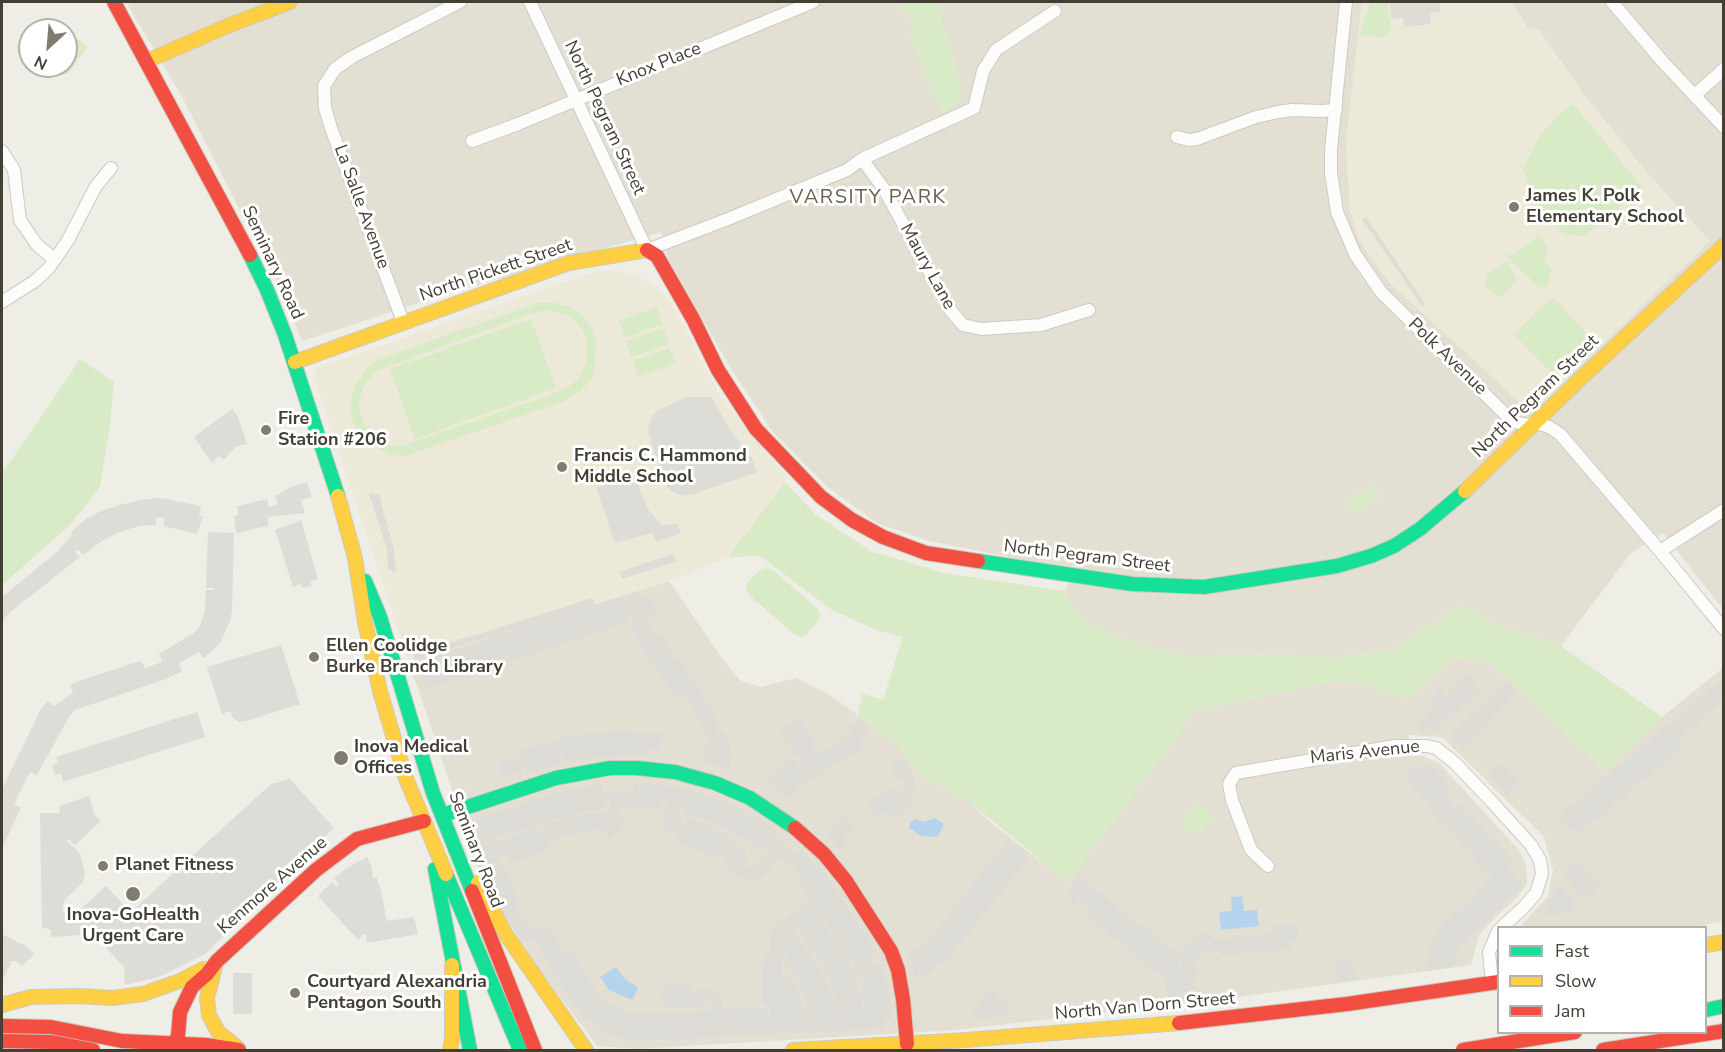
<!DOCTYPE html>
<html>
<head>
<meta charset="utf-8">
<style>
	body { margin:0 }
	#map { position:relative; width:1725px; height:1052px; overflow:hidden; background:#eeede6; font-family:"Nunito Sans",sans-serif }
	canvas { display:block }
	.frame { position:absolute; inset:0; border:3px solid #443f34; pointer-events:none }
	.legend { position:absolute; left:1497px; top:926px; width:210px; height:108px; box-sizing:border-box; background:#fff; border:2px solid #b4b2ae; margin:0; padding:8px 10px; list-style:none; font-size:18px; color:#443f34 }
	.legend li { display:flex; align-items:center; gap:12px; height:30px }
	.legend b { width:30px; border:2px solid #b4b2ae }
	.north { position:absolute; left:18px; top:18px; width:60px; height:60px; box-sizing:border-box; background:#fff; border:2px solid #b4b2ae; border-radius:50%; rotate:206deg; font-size:16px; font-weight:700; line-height:24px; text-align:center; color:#443f34 }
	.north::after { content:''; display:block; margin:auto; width:21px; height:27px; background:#807c72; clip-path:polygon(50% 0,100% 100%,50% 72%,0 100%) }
</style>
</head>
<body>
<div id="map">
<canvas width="1725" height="1052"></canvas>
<div class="frame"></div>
<ul class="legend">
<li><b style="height:8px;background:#16e098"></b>Fast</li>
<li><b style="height:8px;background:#ffcf43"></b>Slow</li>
<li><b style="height:8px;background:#f24e42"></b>Jam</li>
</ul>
<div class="north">N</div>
</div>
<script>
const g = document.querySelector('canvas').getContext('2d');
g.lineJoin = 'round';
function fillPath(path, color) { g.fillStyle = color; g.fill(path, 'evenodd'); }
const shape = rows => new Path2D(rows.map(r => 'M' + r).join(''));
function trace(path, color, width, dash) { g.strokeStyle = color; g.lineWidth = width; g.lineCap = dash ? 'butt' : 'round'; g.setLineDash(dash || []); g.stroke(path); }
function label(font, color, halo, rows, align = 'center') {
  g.font = font + ' "Nunito Sans",sans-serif'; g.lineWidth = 6; g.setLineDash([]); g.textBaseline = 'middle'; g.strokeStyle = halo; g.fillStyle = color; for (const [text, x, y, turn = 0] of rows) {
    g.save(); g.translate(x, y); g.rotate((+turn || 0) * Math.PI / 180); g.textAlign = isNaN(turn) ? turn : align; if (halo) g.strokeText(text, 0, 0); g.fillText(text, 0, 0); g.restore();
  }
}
fillPath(shape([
	[126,2,902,2,901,11,911,17,915,35,909,36,961,81,941,22,939,2,1362,2,1346,143,1350,209,1359,240,1389,282,1439,328,1710,241,1648,174,1582,92,1539,30,1527,27,1512,2,1723,2,1723,609,1663,533,1631,553,1561,646,1496,625,1461,605,1394,649,1333,658,1269,654,1189,657,1125,640,1083,622,1064,591,1078,567,1025,560,929,541,877,523,829,488,772,431,727,362,668,258,661,232,446,294,302,341,282,292,181,95],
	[669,581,724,661,741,681,761,687,796,678,830,695,896,743,925,779,968,801,995,826,1068,882,1181,731,1193,712,1328,682,1358,682,1407,699,1454,657,1492,664,1605,771,1662,717,1723,668,1723,921,1691,928,1520,927,1548,896,1553,871,1544,837,1442,737,1409,735,1406,756,1423,756,1440,764,1519,850,1526,865,1527,884,1515,900,1495,917,1479,935,1471,965,1231,998,955,1030,637,1049,597,1046,535,964,492,891,463,823,409,662]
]), '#e3dfd3');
fillPath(shape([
	[1362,2,1512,2,1527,27,1539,30,1582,92,1648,174,1710,241,1531,413,1389,282,1359,240,1350,209,1346,143],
	[596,271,618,271,639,277,658,288,671,301,718,392,744,427,788,478,728,557,669,581,409,662,314,377,317,368]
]), '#ede9d8');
fillPath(shape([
	[902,2,939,2,941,22,961,81,960,101,943,114,909,36,915,34,911,17,901,11],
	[1370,2,1387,2,1391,31,1383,38,1360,35],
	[75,37,88,47,67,75,56,66,66,66,66,49],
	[1573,104,1643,188,1583,237,1564,233,1535,205,1523,169,1540,135,1563,111],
	[1536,237,1542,238,1547,246,1545,262,1552,269,1547,285,1541,289,1507,256,1524,247],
	[1507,262,1517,280,1500,298,1484,285,1488,274],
	[1553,297,1589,336,1551,372,1514,334],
	[541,302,556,303,571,307,582,315,591,326,596,340,595,369,592,378,579,393,560,403,404,456,388,454,368,443,360,435,352,420,350,404,353,391,359,378,369,367,380,359],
	[548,310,568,316,577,323,584,332,587,343,587,362,578,379,571,385,563,390,403,446,386,444,370,433,365,426,361,418,359,400,365,383,377,371,535,312],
	[657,307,662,324,625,337,619,320],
	[531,319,556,388,415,439,390,369],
	[663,328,669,344,631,357,626,341],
	[670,348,676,364,638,377,633,361],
	[80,359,114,382,109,432,100,487,70,525,2,585,2,473,27,438],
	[785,482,815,514,871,551,944,573,1064,591,1083,621,1125,640,1189,657,1269,654,1333,658,1394,649,1461,605,1496,625,1561,646,1662,717,1605,771,1492,664,1454,657,1407,699,1358,682,1328,682,1193,712,1181,731,1068,882,968,801,925,779,896,743,858,715,862,694,883,700,903,637,876,630,832,610,760,556,728,557],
	[1375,484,1382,497,1353,515,1345,501],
	[767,568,773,570,818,609,820,614,819,620,806,635,801,637,795,635,749,595,746,590,747,583,761,569],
	[1199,806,1210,814,1210,821,1201,832,1195,834,1184,825,1183,819,1192,807]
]), '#d9eac6');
fillPath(shape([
	[1390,2,1437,2,1440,5,1440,12,1430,13,1431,24,1404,27,1403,18,1391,19],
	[1366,217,1425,304,1422,306,1362,219],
	[687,397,711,397,729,428,752,458,757,472,693,494,682,496,671,491,663,482,648,432,650,419,658,410],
	[232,409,238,417,247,444,235,447,224,460,218,456,212,463,194,437],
	[634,475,648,509,662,526,677,523,681,533,656,542,652,533,615,543,596,487],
	[307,482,312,497,301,500,305,513,268,517,268,526,236,533,234,516,238,515,237,506,267,499,269,507,278,504,275,496,291,487],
	[369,493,379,495,394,550,396,573,388,569,387,550],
	[160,498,201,506,199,516,203,517,197,534,164,526,164,518,156,518,156,525,139,526,117,533,102,541,83,555,77,549,75,552,80,557,9,613,2,622,2,597,57,552,72,535,72,531,86,519,101,511,120,505,140,500],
	[301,520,318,579,310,582,312,586,303,588,301,584,293,587,275,530],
	[208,532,234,533,232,609,230,621,220,643,204,658,199,652,179,663,182,671,166,679,75,710,70,715,37,775,30,772,14,804,21,808,2,848,2,789,42,707,48,701,54,706,73,693,70,685,82,680,141,661,145,668,162,662,159,654,194,633,200,626,205,610,206,590,214,590,214,588,206,588],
	[672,554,678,561,622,579,619,572],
	[638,592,640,599,649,596,657,610,646,618,650,628,655,636,661,633,673,651,667,655,672,661,677,657,700,690,719,724,714,727,716,733,724,730,727,736,731,752,729,770,704,762,703,746,708,744,709,740,685,696,677,700,637,642,644,639,643,637,636,639,631,626,635,623,629,614,627,615,629,622,498,665,495,658,480,662,482,670,424,689,415,663],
	[593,598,594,605,414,660,414,654],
	[281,645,300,704,246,721,239,722,233,718,230,711,222,714,207,667],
	[1470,673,1476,680,1475,684,1480,690,1434,733,1428,727,1424,731,1415,726,1436,705,1430,699,1440,690,1446,696],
	[1723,679,1723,701,1680,738,1680,749,1578,835,1574,830,1563,823,1557,817],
	[1507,680,1519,692,1462,747,1450,735],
	[197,712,205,737,63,782,61,774,56,775,52,766,58,763,56,757],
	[800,719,817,747,811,750,813,752,820,753,853,732,849,726,858,720,866,729,863,739,860,741,864,747,799,787,788,799,767,782,783,765,793,759,798,766,801,765,804,758,801,755,796,758,780,730],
	[614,731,662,732,660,749,648,749,647,756,597,757,565,762,563,755,558,756,560,764,526,774,524,766,520,768,522,772,502,778,497,764,521,757,520,750,571,736],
	[904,759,914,776,915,783,910,799,913,805,894,818,888,811,877,817,868,802,895,786,899,792,903,791,906,783,905,779,899,782,890,767],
	[1501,762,1520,782,1507,795,1488,775],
	[1417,763,1422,768,1428,763,1450,786,1444,792,1453,802,1450,806,1453,809,1459,803,1513,861,1507,867,1523,886,1462,944,1456,956,1455,967,1427,971,1427,958,1431,942,1440,927,1492,878,1431,811,1440,802,1438,800,1432,805,1405,777],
	[290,779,334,828,205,954,159,977,125,985,124,967,93,934,51,937,51,929,42,928,40,813,60,813,59,806,89,796,94,814,101,821,75,845,69,839,67,841,81,855,85,875,82,883,65,899,62,907,64,913,70,917,86,916,88,915,82,908,106,886,131,912,271,784],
	[635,782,681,788,724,801,749,813,777,831,774,837,795,855,800,850,825,875,871,943,877,953,870,957,874,967,881,964,889,994,892,1019,883,1020,883,1028,638,1041,622,1038,601,1030,583,1016,567,996,537,941,532,939,522,944,485,882,474,858,467,836,475,833,481,823,480,817,545,796,568,790,601,784,602,792,634,791],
	[623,800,624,807,659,810,661,803,668,804,669,810,663,811,664,831,674,831,677,833,674,841,717,858,721,851,727,868,741,878,756,879,764,876,778,859,782,858,806,879,799,885,809,900,816,895,817,897,771,929,770,955,763,955,762,1004,770,1006,770,1016,768,1016,767,1008,722,1010,721,998,718,992,712,989,691,990,691,983,662,984,663,990,660,991,664,1008,708,1006,708,1000,711,1000,712,1006,710,1011,646,1014,630,1013,617,1009,598,995,571,949,564,952,555,936,547,929,530,926,516,913,515,910,520,909,505,865,498,867,497,863,498,859,507,856,510,863,549,850,547,843,562,837,596,829,605,834,609,839,617,833,625,822,619,819,620,804],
	[604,801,610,801,610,808,606,817,605,811,567,819,542,826,544,833,542,835,540,827,493,842,495,849,493,849,487,832,491,838,574,814,605,808],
	[679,806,684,807,683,813,714,823,760,848,764,843,770,850,760,863,746,868,743,866,748,864,744,846,736,847,733,846,737,839,700,822,686,818,684,825,681,824],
	[822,905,818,910,853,960,862,984,869,983,869,985,862,987,865,1009,872,1008,873,1010,855,1012,855,1010,862,1009,861,997,854,971,847,957,815,911,809,915],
	[800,920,795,925,820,962,826,957,828,959,822,964,834,990,837,1011,844,1010,845,1012,826,1013,826,1011,834,1011,833,1000,824,976,792,928,786,932,785,931],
	[787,953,790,955,784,960,802,987,809,1013,817,1012,817,1014,800,1015,800,1013,806,1013,797,986,790,975,782,979,782,957],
	[843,815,855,829,842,840,847,846,842,851,825,833],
	[1007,840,1029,858,949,957,929,973,916,978,908,951,918,947,934,935],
	[367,857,371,865,373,878,377,878,379,885,380,886,387,921,414,917,418,934,367,943,366,935,364,934,358,940,318,896,332,882,337,887,339,884,334,878,347,868],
	[1579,861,1600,887,1585,900,1562,873],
	[1079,877,1182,957,1177,964,1179,966,1186,957,1180,952,1190,942,1210,930,1213,940,1271,933,1271,926,1296,923,1299,940,1289,941,1290,949,1221,956,1220,949,1209,951,1201,955,1192,965,1199,970,1195,977,1194,987,1195,1001,1169,1004,1165,979,1087,916,1088,906,1079,899,1075,905,1069,901,1073,895,1069,892],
	[1563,888,1564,894,1568,894,1574,901,1575,911,1546,916,1545,908,1548,897,1553,897,1553,889],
	[2,934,27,947,34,954,22,966,16,961,12,961,2,980],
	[1348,957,1359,979,1336,983,1337,977,1332,965],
	[233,973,252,973,252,1014,233,1014],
	[990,990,1010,1008,1001,1020,994,1014,990,1019,981,1020,972,1013]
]), '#dddcd6');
fillPath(shape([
	[935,818,944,824,939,835,934,837,921,836,909,828,909,824,915,819,923,822],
	[1242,896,1244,911,1257,910,1259,926,1221,930,1219,912,1232,911,1231,897],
	[616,967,624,978,638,988,632,1000,609,990,600,977]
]), '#b6d3ee');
const street = shape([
	[530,2,647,250,728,219,847,170,862,159,974,108,983,71,996,50,1055,11],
	[1346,2,1331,150,1331,173,1337,212,1355,254,1381,292,1505,414,1515,422,1528,425,1537,423,1549,427,1560,434,1660,551,1724,629],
	[1612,2,1663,62,1724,127],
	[1695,95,1724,69],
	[1177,137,1189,140,1197,139,1256,117,1278,112,1292,110,1320,111,1336,110],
	[472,141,518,124,813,2],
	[2,151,14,170,20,220,37,245,54,259],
	[862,159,884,189,951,311,963,325,981,329,1041,325,1089,310],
	[2,302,35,281,49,268,68,240,96,186,111,168],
	[403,322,331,128,325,108,324,86,335,69,352,57,460,2],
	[1660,551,1724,510],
	[1268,866,1251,850,1232,800,1229,784,1236,773,1395,746,1427,746,1436,748,1455,763,1493,803,1531,845,1540,860,1542,874,1536,893,1523,908,1501,928],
	[1492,983,1489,952,1498,931]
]);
const fast = shape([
	[250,255,267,290,285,335,338,496],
	[978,561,1132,584,1204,587,1337,566,1371,556,1394,546,1420,529,1465,491],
	[365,581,380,617,433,793,472,891],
	[446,814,556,778,610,768,636,768,675,772,715,783,750,798,795,828],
	[435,869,470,1050],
	[446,874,520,1050],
	[1706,1010,1724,1006]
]);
const slow = shape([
	[147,61,225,27,290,2],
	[295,362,569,263,647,250],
	[1465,491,1578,381,1724,245],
	[338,496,355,558,365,622,380,691,405,776,446,874],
	[478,883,507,936,586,1050],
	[1706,945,1724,942],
	[215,967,207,998,209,1015,218,1032,238,1048],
	[2,1005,31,997,79,996,112,998,143,994,180,981,203,969],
	[450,1050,452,1039,452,965],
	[793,1050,966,1040,1179,1023]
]);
const jam = shape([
	[114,2,250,255],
	[647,250,657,256,693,319,718,370,756,429,821,497,852,520,883,537,926,553,978,561],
	[795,828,824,854,846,881,891,951,898,970,903,999,907,1044],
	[472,891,535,1050],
	[1179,1023,1347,1004,1498,982],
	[2,1026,51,1027,122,1041,206,1045,239,1050],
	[2,1041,52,1042,93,1050],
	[174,1050,174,1043,178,1036,180,1012,192,987,207,974,217,961,316,870,357,839,424,821],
	[1463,1050,1575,1032],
	[1603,1050,1724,1031]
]);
trace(street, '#cccac4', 14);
trace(fast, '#cecabd', 16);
trace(slow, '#cecabd', 16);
trace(jam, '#cecabd', 16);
trace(street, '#fcfcfb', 12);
trace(fast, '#16e098', 14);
trace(slow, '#ffcf43', 14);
trace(jam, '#f24e42', 14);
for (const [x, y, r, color] of [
	[1514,207,6,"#807c72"],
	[266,430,6,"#807c72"],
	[562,467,6,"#807c72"],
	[314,657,6,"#807c72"],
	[341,758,8,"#807c72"],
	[103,866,6,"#807c72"],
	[133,894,8,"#807c72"],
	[295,993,6,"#807c72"]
]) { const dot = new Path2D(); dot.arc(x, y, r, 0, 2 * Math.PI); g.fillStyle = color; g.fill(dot); trace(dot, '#fff', 2); }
label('18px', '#443f34', '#fff', [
	["Knox Place",659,65,-22],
	["North Pegram Street",604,118,65],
	["La Salle Avenue",361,207,70],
	["Seminary Road",272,263,65],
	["Maury Lane",927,267,61],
	["North Pickett Street",496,271,-19],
	["Polk Avenue",1447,357,44],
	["North Pegram Street",1536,397,-44],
	["North Pegram Street",1087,557,7],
	["Maris Avenue",1365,753,-6],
	["Seminary Road",475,850,69],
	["Kenmore Avenue",273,886,-41],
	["North Van Dorn Street",1145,1007,-5]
]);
label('bold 18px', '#443f34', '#fff', [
	["James K. Polk",1526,197],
	["Elementary School",1526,218],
	["Fire",278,420],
	["Station #206",278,441],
	["Francis C. Hammond",574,457],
	["Middle School",574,478],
	["Ellen Coolidge",326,647],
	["Burke Branch Library",326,668],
	["Inova Medical",354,748],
	["Offices",354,769],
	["Planet Fitness",115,866],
	["Inova-GoHealth",133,916,"center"],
	["Urgent Care",133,937,"center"],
	["Courtyard Alexandria",307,983],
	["Pentagon South",307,1004]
], 'left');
g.letterSpacing = '1.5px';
label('20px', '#675e4b', '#fff', [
	["VARSITY PARK",868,198]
]);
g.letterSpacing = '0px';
</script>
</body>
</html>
